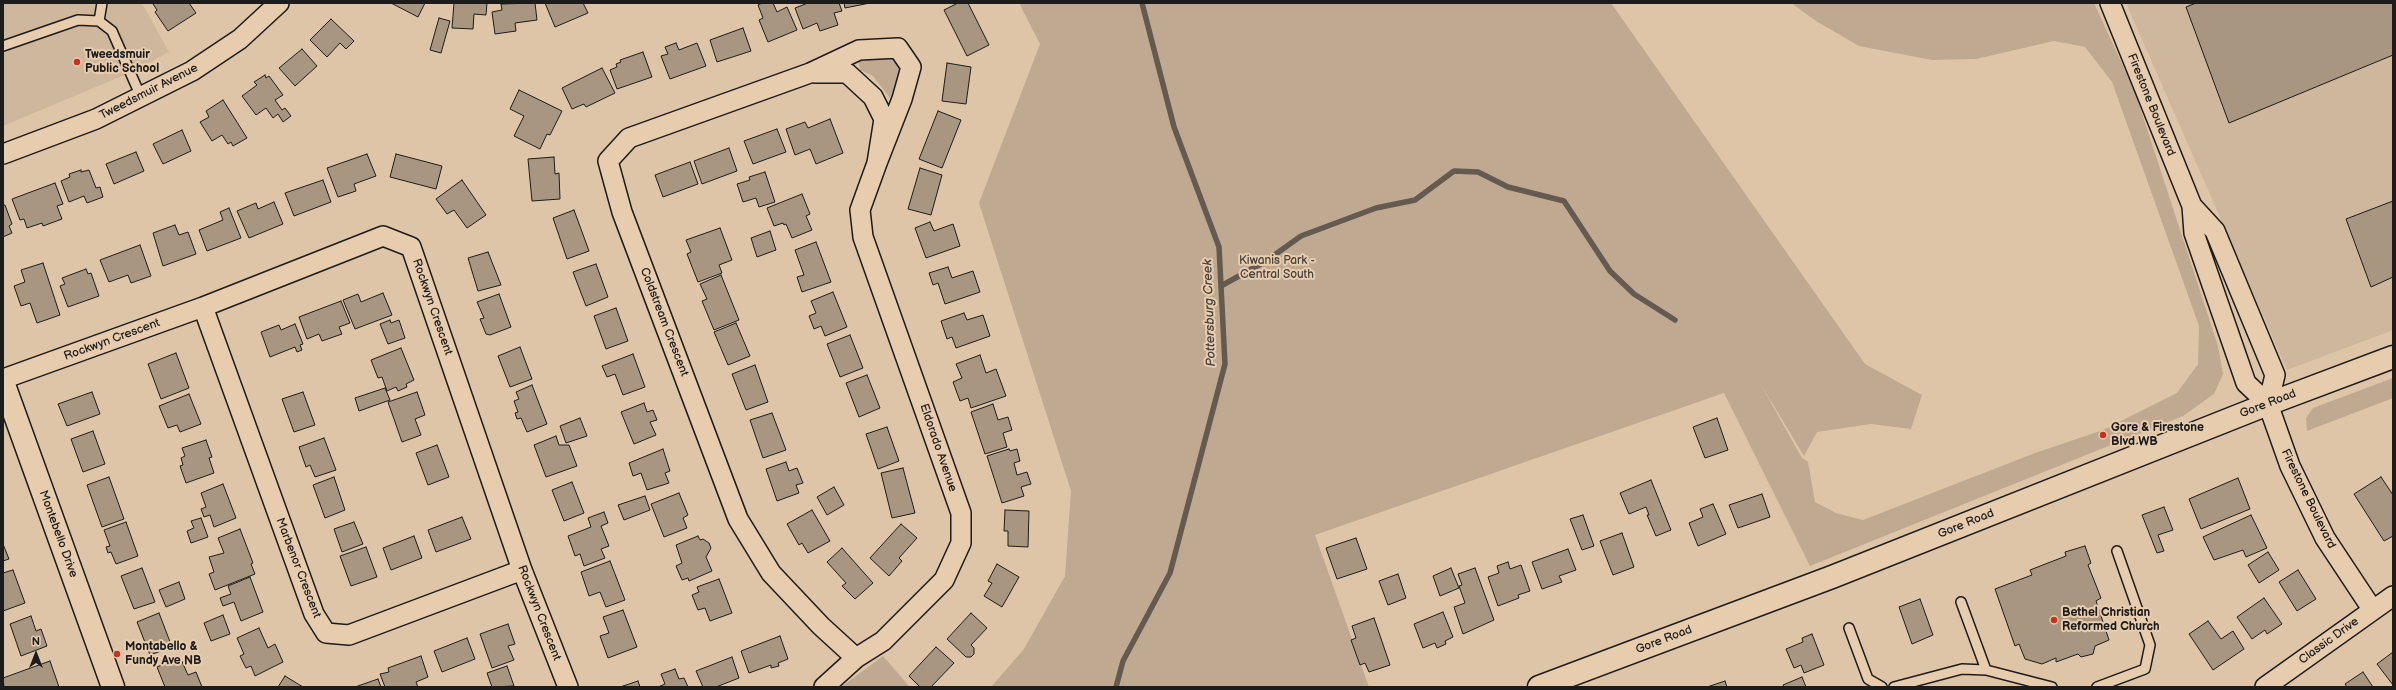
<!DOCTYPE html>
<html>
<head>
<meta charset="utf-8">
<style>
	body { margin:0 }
	#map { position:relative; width:2396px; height:690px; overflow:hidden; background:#dfc5a8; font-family:"Balsamiq Sans",sans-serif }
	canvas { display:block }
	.frame { position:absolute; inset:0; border:4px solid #1c1c1c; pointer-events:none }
	.north { position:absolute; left:16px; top:634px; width:40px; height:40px; -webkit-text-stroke:3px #e7ccae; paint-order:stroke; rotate:0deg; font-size:11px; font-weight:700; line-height:16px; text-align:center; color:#1c1c1c }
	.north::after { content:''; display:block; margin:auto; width:14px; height:18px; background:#1c1c1c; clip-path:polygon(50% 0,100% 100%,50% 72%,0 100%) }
</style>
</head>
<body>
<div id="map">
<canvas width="2396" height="690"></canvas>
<div class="frame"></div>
<div class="north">N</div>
</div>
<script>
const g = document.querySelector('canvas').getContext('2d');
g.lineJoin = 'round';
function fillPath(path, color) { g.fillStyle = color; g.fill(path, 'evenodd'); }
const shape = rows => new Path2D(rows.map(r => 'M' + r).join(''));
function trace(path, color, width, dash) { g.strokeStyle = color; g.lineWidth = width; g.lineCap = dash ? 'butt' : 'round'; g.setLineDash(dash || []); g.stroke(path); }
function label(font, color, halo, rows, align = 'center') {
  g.font = font + ' "Balsamiq Sans",sans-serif'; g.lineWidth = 4; g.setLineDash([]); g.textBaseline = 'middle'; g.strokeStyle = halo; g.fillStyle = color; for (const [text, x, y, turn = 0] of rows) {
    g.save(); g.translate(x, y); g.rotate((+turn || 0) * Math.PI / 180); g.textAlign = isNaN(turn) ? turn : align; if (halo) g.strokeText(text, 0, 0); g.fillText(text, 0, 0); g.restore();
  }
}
fillPath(shape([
	[3,3,142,3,169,52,134,71,3,126],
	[2126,3,2393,3,2393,330,2287,370]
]), '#ceb79c');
fillPath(shape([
	[1019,3,1611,3,1865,364,1922,395,1911,429,1871,424,1817,432,1804,456,1760,383,1802,458,1808,462,1815,502,1836,513,1863,520,2035,453,2103,430,2177,393,2198,364,2199,326,2112,82,2085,47,2054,41,1976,59,1932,60,1859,46,1816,21,1791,3,2094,3,2135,92,2218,346,2223,374,2214,394,2183,416,1810,566,1724,393,1315,535,1369,687,991,687,1024,649,1065,576,1071,491,979,203,1040,44],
	[861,57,897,58,902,69,895,95,890,98,873,76,860,70,859,63],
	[2393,378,2393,398,2307,431,2306,418,2313,408],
	[883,656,910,687,841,687]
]), '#bfa991');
trace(shape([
	[1221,286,1266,261,1301,236,1376,208,1415,200,1454,171,1478,172,1508,187,1564,201,1610,271,1634,294,1675,320],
	[1116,687,1123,661,1170,573,1225,364,1219,247,1174,127,1142,3]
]), '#655a50', 5.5);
const building = shape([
	[155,3,189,3,196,13,168,31,155,12,157,10,153,4,155,3],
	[391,3,425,3,418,17,391,3],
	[454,3,487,3,486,15,474,14,473,29,452,28,454,3],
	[535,3,537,20,515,23,516,31,495,34,492,12,502,10,501,4,535,3],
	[545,3,583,3,588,13,555,27,545,3],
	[762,3,773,3,777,12,787,7,797,30,768,42,759,20,763,18,758,5,762,3],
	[808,3,839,3,842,11,834,13,838,25,820,31,817,23,803,29,795,8,808,3],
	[844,3,870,3,845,8,844,3],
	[958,3,968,3,989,45,967,56,944,10,958,3],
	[2196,3,2393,3,2393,55,2229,123,2186,7,2196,3],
	[439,18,450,21,441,53,430,50,439,18],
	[331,19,354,41,346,49,340,43,327,57,310,40,331,19],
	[743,28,751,51,717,62,710,40,743,28],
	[676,43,679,50,697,43,706,66,670,79,661,56,668,54,665,47,676,43],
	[302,49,317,66,295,86,279,68,302,49],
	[643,52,652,77,617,89,610,70,617,67,616,64,621,62,620,60,643,52],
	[947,63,971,67,966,104,942,101,947,63],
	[602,68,615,93,586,107,584,104,572,109,562,88,602,68],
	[265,75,266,78,269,76,283,95,275,100,282,110,285,108,291,116,283,122,278,114,273,118,266,108,256,115,242,96,257,85,254,82,265,75],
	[519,90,562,111,550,135,547,134,540,149,514,136,524,116,510,109,519,90],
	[223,100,247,138,233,146,231,142,228,144,222,135,212,141,200,122,209,117,206,111,223,100],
	[938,111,961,120,942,168,919,159,938,111],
	[830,119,843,153,816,164,810,149,795,155,786,129,805,122,808,128,830,119],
	[777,129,786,152,753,164,744,141,777,129],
	[182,130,191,151,163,164,153,144,182,130],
	[729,148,737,171,702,184,694,161,729,148],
	[136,152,144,171,114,184,106,164,136,152],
	[367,154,376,176,354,184,356,191,338,197,327,168,367,154],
	[396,154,442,166,436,189,390,177,396,154],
	[554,157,555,174,559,173,560,199,532,201,528,159,554,157],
	[690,162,698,184,663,197,655,175,690,162],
	[920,168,942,175,931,215,908,209,920,168],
	[81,170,81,172,89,170,96,188,100,187,103,197,87,203,84,196,69,202,61,181,70,177,69,174,81,170],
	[765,172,775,202,759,207,756,198,743,202,737,184,750,180,749,177,765,172],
	[323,180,331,202,294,216,285,193,323,180],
	[462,180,486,215,467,228,454,210,447,214,436,199,462,180],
	[55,183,63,204,57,206,62,219,43,226,42,223,27,228,24,219,20,220,12,199,55,183],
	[802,194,810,214,806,216,812,230,792,238,786,224,784,225,783,223,774,226,767,208,802,194],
	[2393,201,2393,277,2371,287,2346,219,2393,201],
	[274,202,283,224,249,238,237,211,256,203,258,209,274,202],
	[3,205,5,205,12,224,9,226,12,233,3,237,3,205],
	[229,208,241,238,207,251,199,230,223,220,220,212,229,208],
	[574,210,589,251,567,259,553,218,574,210],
	[930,222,934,231,953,224,960,246,926,258,915,228,930,222],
	[175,225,179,235,188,232,196,254,163,266,153,233,175,225],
	[720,228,732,260,719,265,722,273,698,282,687,254,691,252,686,240,720,228],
	[770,231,776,250,757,257,751,238,770,231],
	[816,242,831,282,802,292,797,277,804,275,795,250,816,242],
	[140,245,151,276,131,283,128,275,109,282,100,260,140,245],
	[488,252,501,285,478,291,468,258,488,252],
	[43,263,60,315,37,323,30,303,21,306,14,286,25,282,21,270,43,263],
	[596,264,608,297,586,306,573,272,596,264],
	[948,267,952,278,973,271,980,292,945,304,938,283,933,285,929,273,948,267],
	[86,269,88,274,91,273,99,296,68,307,60,286,65,284,62,278,86,269],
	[721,275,739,320,714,330,702,301,707,299,700,284,721,275],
	[833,292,847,327,825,336,821,326,814,329,809,316,816,313,811,301,833,292],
	[383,293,392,315,355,329,343,300,358,294,361,302,383,293],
	[499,294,511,327,490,335,486,334,480,319,484,318,477,302,499,294],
	[341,301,350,323,339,327,342,334,322,341,319,334,307,339,299,317,341,301],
	[616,308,628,341,606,349,594,316,616,308],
	[964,313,967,320,983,315,990,336,956,348,952,337,947,339,941,321,964,313],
	[390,320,391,323,399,320,405,338,388,344,380,324,390,320],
	[736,323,750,356,728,365,714,332,736,323],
	[295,324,303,344,300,345,302,350,297,352,295,347,270,357,261,332,279,325,281,330,295,324],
	[850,335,863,368,840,377,827,344,850,335],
	[520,347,532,379,510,387,498,356,520,347],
	[401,348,414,380,406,384,407,387,398,391,396,387,387,391,382,377,378,378,371,360,401,348],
	[176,353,189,388,161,399,148,364,176,353],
	[633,354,645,387,623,395,615,374,607,377,602,366,633,354],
	[980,355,986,373,996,369,1006,396,971,408,968,398,960,401,953,382,962,378,956,364,980,355],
	[755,365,768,402,746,410,732,374,755,365],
	[867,375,880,408,859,417,846,383,867,375],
	[532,385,547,424,527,432,521,418,517,419,515,413,518,412,514,401,519,399,516,392,532,385],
	[385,388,390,400,359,411,355,398,385,388],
	[92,392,100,414,67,426,58,404,92,392],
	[303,392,315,425,294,432,282,399,303,392],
	[417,392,425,415,415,419,421,435,402,442,388,402,417,392],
	[189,394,201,424,180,432,177,425,168,428,159,406,189,394],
	[644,403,647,412,653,410,657,420,650,422,656,435,634,444,621,412,644,403],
	[993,404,998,420,1008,417,1012,430,1003,433,1007,447,985,454,971,412,993,404],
	[772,413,786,450,763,458,750,420,772,413],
	[580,418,587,436,566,443,560,426,580,418],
	[1717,418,1728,450,1705,458,1693,427,1717,418],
	[887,427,899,461,878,469,866,434,887,427],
	[93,431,105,464,83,472,71,439,93,431],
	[556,436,559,445,569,445,577,466,546,477,534,445,556,436],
	[324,438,336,470,315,477,310,465,306,467,299,447,324,438],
	[206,440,212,457,209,458,214,473,186,483,180,466,183,465,181,458,185,456,182,448,206,440],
	[437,445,449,477,428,485,416,453,437,445],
	[663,449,670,471,665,473,669,483,647,490,641,473,633,476,629,463,663,449],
	[1009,449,1010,451,1017,449,1020,461,1014,463,1017,475,1027,472,1031,484,1021,487,1024,496,1002,503,987,456,1009,449],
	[786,462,789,471,797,468,803,483,796,485,799,493,777,501,766,469,786,462],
	[903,468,915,513,892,518,881,473,903,468],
	[109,477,124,519,102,527,87,485,109,477],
	[334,477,345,510,325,518,313,485,334,477],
	[2381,477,2393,495,2393,536,2384,541,2354,494,2381,477],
	[2238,478,2250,509,2201,529,2189,499,2238,478],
	[1651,480,1671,530,1656,536,1647,515,1649,515,1646,507,1629,514,1620,493,1651,480],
	[572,482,584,513,564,521,552,490,572,482],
	[223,484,236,518,214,527,210,515,204,517,201,509,206,507,201,493,223,484],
	[834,487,844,505,827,515,817,497,834,487],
	[679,493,688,515,683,518,687,528,664,537,651,504,679,493],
	[1762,494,1770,517,1738,528,1729,505,1762,494],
	[645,496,650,510,624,520,618,505,645,496],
	[1713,504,1726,534,1698,546,1689,523,1703,517,1700,509,1713,504],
	[2164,507,2173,530,2158,535,2164,551,2157,553,2142,515,2164,507],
	[812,510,830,541,808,553,802,543,799,545,787,524,812,510],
	[1005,510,1029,511,1028,547,1008,546,1008,531,1004,531,1005,510],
	[604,512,608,523,601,526,609,546,601,549,605,558,584,566,580,554,575,556,568,536,591,527,588,518,604,512],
	[1583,515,1594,546,1582,550,1570,519,1583,515],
	[2251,515,2267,548,2246,557,2243,550,2214,560,2203,537,2251,515],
	[462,517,471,539,436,552,428,530,462,517],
	[201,518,208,537,191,543,187,531,194,528,191,521,201,518],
	[126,522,138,556,116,564,111,552,108,553,106,547,110,546,104,530,126,522],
	[354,522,363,544,342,552,334,529,354,522],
	[901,524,917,538,899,558,902,561,889,576,870,558,901,524],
	[240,529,253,563,251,564,255,574,215,590,209,574,214,572,209,557,224,553,218,538,240,529],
	[1622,533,1634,567,1613,575,1600,541,1622,533],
	[414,536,422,558,391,570,383,548,414,536],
	[698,536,700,540,703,539,709,543,711,548,706,557,712,571,689,581,688,578,682,580,676,566,682,563,676,545,698,536],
	[1356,538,1367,569,1337,579,1326,548,1356,538],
	[3,544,9,559,3,561,3,544],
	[2085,546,2091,563,2088,565,2101,598,2096,601,2109,640,2095,646,2093,654,2081,657,2078,654,2056,662,2056,658,2042,664,2025,659,2019,644,2015,646,1995,589,2032,575,2030,570,2066,556,2065,552,2085,546],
	[366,547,377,577,351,586,340,556,366,547],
	[842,548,873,583,855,599,842,586,846,583,827,562,842,548],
	[1568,549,1576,570,1559,576,1562,582,1542,589,1532,562,1568,549],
	[2268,552,2279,570,2259,583,2248,565,2268,552],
	[610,561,625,600,606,607,600,592,589,596,581,572,610,561],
	[1508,562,1510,569,1521,565,1530,591,1518,595,1519,598,1498,606,1488,577,1499,573,1497,566,1508,562],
	[997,564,1019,577,1002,607,984,596,992,583,988,581,997,564],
	[142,568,155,602,134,609,121,576,142,568],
	[1451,568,1459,588,1440,596,1433,576,1451,568],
	[1475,568,1494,620,1463,634,1454,607,1465,603,1459,586,1462,585,1458,574,1475,568],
	[13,570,25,603,3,611,3,573,13,570],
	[2298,570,2316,599,2297,611,2279,582,2298,570],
	[1398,574,1406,598,1388,605,1379,581,1398,574],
	[250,577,263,612,241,621,234,602,223,606,220,598,231,594,228,586,250,577],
	[719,579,732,613,710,621,705,608,698,610,692,595,699,592,697,587,719,579],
	[179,582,185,599,166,607,159,590,179,582],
	[2264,598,2282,624,2267,634,2265,630,2252,639,2237,617,2264,598],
	[1920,599,1933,635,1912,644,1899,607,1920,599],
	[623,610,637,647,608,658,600,636,609,633,603,617,623,610],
	[1443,612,1453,637,1445,641,1446,644,1437,648,1435,643,1423,648,1414,624,1443,612],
	[159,613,172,647,150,655,137,622,159,613],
	[971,613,987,628,971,645,974,648,974,654,971,657,966,657,947,639,971,613],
	[223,615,230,634,211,641,204,623,223,615],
	[31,616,36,631,41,629,47,646,21,656,10,624,31,616],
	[1374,618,1390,665,1369,672,1365,663,1360,665,1351,640,1356,638,1352,626,1374,618],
	[2208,621,2221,639,2233,631,2244,649,2213,670,2189,634,2208,621],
	[508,624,515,644,508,646,514,660,492,668,480,634,508,624],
	[259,628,268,648,275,644,283,662,255,676,251,666,246,668,240,656,244,654,237,638,259,628],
	[1812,634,1824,665,1804,673,1801,665,1794,668,1786,649,1803,642,1802,638,1812,634],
	[780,636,788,659,778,663,779,666,771,668,771,665,749,673,741,651,780,636],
	[467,638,475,659,442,672,434,651,467,638],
	[936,647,954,663,931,687,920,687,909,676,936,647],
	[2393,652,2393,685,2377,664,2393,652],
	[421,656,428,677,416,682,418,687,385,687,380,674,389,672,388,668,421,656],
	[180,657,188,675,196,672,202,687,165,687,157,667,180,657],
	[732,657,739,678,716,687,703,687,696,671,732,657],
	[50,661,59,687,4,687,3,678,50,661],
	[507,666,514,686,492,687,487,673,507,666],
	[675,669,679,679,684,678,688,687,658,687,665,684,661,674,675,669],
	[2363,672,2373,687,2347,687,2345,684,2363,672],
	[285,676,303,687,278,687,285,676],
	[1802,677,1806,687,1784,687,1783,685,1802,677],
	[378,679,381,687,355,687,378,679],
	[638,681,640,687,620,687,638,681],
	[1725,681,1727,687,1707,687,1725,681]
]);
fillPath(building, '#a89681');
trace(building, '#1c1c1c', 1);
const service = shape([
	[99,21,102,3],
	[3,46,78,20,99,21,112,31,141,97],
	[1961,602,1986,670],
	[1849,628,1868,679,1882,687],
	[1894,687,1962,669,1986,670,2052,687],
	[2097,687,2145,669,2150,645,2117,551]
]);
const minor = shape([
	[2110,3,2192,206,2194,233,2246,383,2268,404,2290,466,2325,538,2372,609],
	[815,73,847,73,873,97,884,119,877,163,860,210,863,237,961,513,961,543,944,580,883,641,856,658,824,687],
	[3,154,96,119,192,71,240,39,279,3],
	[2192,206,2215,231,2275,375,2268,404],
	[203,307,314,614,326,633,349,635,522,570],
	[3,379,203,307,383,236,411,247,522,570,568,687],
	[856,658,821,626,771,573,738,519,622,212,608,161,629,138,810,73,859,50,898,48,911,67,902,99,877,163],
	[2265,687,2393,596]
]);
const tertiary = shape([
	[3,382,113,687]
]);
const secondary = shape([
	[1539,687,1832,577,2268,404,2393,357]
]);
trace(service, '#1c1c1c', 12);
trace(minor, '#1c1c1c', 22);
trace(tertiary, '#1c1c1c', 25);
trace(secondary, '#1c1c1c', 25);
trace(service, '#e7ccae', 9);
trace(minor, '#e7ccae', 19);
trace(tertiary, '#e7ccae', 22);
trace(secondary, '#e7ccae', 22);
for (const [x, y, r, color] of [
	[77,62,4,"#c8321e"],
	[2103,435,4,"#c8321e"],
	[2054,620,4,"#c8321e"],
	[117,654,4,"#c8321e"]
]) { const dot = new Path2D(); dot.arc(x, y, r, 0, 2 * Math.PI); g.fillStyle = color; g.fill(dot); trace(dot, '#e7ccae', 1.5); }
label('bold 12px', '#1c1c1c', '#e7ccae', [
	["Tweedsmuir",85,55],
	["Public School",85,69],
	["Gore & Firestone",2111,428],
	["Blvd WB",2111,442],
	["Bethel Christian",2062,613],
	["Reformed Church",2062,627],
	["Montabello &",125,647],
	["Fundy Ave NB",125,661]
], 'left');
label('12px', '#1c1c1c', '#e7ccae', [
	["Tweedsmuir Avenue",149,92,-27],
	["Firestone Boulevard",2151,105,68],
	["Rockwyn Crescent",432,307,71],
	["Coldstream Crescent",664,322,69],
	["Rockwyn Crescent",112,340,-20],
	["Gore Road",2268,404,-21],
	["Eldorado Avenue",938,448,71],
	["Firestone Boulevard",2308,499,64],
	["Gore Road",1966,524,-22],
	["Montebello Drive",58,534,70],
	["Marbenor Crescent",298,568,69],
	["Rockwyn Crescent",539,613,69],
	["Gore Road",1664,640,-21],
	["Classic Drive",2329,641,-36]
]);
label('12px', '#453f39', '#e7ccae', [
	["Kiwanis Park -",1277,261],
	["Central South",1277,275]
]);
label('italic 13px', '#46403a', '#e7ccae', [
	["Pottersburg Creek",1210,313,-92]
]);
</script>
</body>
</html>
